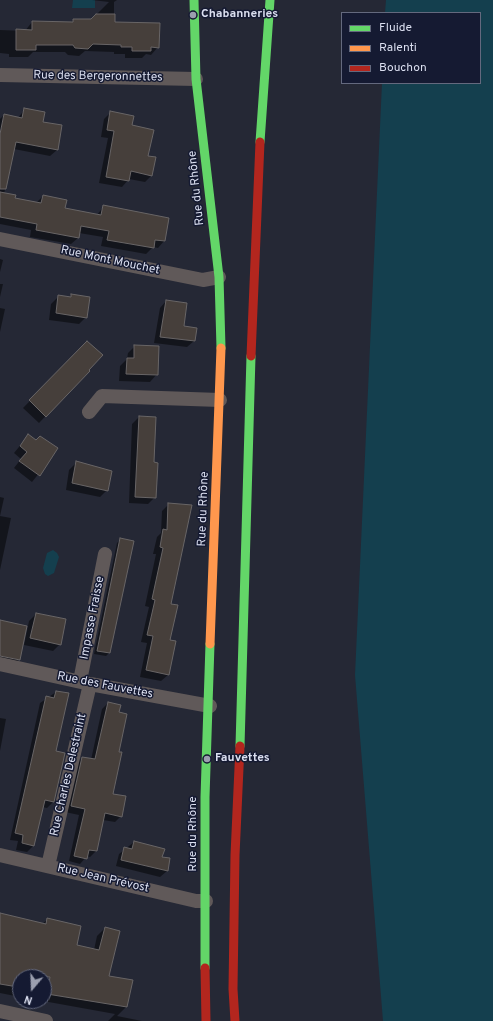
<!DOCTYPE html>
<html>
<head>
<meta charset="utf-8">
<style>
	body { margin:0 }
	#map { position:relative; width:493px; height:1021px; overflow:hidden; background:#252835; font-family:Overpass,sans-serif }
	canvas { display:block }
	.legend { position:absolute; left:341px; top:12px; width:140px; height:72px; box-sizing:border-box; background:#151a32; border:1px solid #64697e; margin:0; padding:5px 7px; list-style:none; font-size:12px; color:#dbdff0 }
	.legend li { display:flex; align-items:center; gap:8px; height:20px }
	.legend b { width:20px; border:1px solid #64697e }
	.north { position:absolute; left:12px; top:969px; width:40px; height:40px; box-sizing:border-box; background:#151a32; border:1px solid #64697e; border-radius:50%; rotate:199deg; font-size:11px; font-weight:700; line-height:16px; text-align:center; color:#dbdff0 }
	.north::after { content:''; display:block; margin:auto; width:14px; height:18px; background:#9b9faf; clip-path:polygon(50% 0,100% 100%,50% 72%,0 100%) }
</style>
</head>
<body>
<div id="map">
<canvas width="493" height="1021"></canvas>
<ul class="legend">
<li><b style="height:5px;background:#63d668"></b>Fluide</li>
<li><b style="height:5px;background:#ff974d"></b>Ralenti</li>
<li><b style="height:5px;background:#b3261e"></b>Bouchon</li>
</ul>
<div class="north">N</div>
</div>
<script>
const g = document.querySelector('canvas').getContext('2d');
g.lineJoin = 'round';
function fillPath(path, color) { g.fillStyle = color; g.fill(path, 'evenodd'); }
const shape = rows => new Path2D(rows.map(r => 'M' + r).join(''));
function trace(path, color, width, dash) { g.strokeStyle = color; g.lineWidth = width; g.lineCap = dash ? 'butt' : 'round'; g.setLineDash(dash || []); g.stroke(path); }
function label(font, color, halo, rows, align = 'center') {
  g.font = font + ' Overpass,sans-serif'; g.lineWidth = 3; g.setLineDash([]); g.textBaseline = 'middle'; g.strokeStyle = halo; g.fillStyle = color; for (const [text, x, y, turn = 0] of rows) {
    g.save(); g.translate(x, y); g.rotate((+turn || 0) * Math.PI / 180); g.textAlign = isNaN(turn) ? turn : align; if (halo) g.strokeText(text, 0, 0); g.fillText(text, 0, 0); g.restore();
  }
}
fillPath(shape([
	[73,0,95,0,95,8,72,8],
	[386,0,493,0,493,1021,383,1021,355,675,382,83,480,83,480,13,385,13],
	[53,550,57,553,59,557,54,573,48,576,45,574,43,568,47,553]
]), '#143f4e');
fillPath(shape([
	[92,0,117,0,114,2,114,23,158,47,151,55,146,54,142,58,125,58,125,54,114,54,114,52,85,51,79,56,68,55,65,52,33,52,28,57,9,57,9,54,0,53,0,30,25,31,32,22,70,23,73,20,91,20,109,2],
	[25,109,42,123,57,150,50,156,14,149,4,194,14,199,36,203,43,196,64,209,97,215,104,206,168,218,164,241,158,248,153,247,146,254,101,246,103,237,79,233,78,238,71,244,30,237,31,230,0,224,0,119,4,115,18,118],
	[111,112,131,126,147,157,152,175,145,182,129,179,122,187,99,183,108,138,101,137,104,119],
	[0,259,3,260,0,272],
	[0,284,3,284,0,297],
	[71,295,86,317,79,324,49,320,51,304,58,297,68,298],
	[166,301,194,341,187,347,154,343,160,308],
	[0,308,5,309,0,332],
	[88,342,89,371,39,423,23,408],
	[135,346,157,374,150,382,119,381,120,366,127,359,128,353],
	[139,417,155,418,153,463,155,497,148,504,129,503,132,424],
	[28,436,52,457,32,482,14,468,21,459,14,453],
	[77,462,107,490,100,497,66,490,69,470],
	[0,497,4,498,0,516,11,518,0,570],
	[169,504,170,604,168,675,161,681,140,677,147,643,141,642,149,607,145,606,156,554,153,554,157,537,161,533,162,511],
	[121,539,109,653,106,656,94,654,117,543],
	[36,614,60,644,53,651,24,645,29,621],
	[0,626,19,659,13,665,0,663],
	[56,692,53,802,47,808,42,807,33,846,27,852,16,850,18,841,10,840,40,703],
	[108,703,118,753,112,794,121,816,115,822,103,820,96,851,90,857,87,856,80,864,69,861,79,815,65,812,76,764,82,758,91,760,102,709],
	[0,718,6,719,0,751],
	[134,842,161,857,169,859,167,871,160,877,116,866,119,854],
	[0,914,42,924,48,919,75,945,94,950,97,936,105,928,108,977,126,1007,117,1016,142,1021,108,1021,115,1014,43,1001,44,977,20,977,20,997,0,993]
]), '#0007');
const building = shape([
	[96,14,115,14,115,22,160,23,159,48,151,47,151,51,132,51,132,47,121,47,121,45,93,44,88,49,75,48,73,45,36,45,36,50,16,50,16,29,32,30,32,21,73,22,73,19,91,19,96,14],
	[24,108,45,112,43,122,62,125,58,150,16,142,6,189,0,189,0,134,4,114,22,118,24,108],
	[110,111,134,116,132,125,154,130,148,156,156,157,152,176,131,171,129,181,106,177,114,131,107,130,110,111],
	[0,192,16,195,15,198,41,203,43,195,67,200,65,208,101,215,103,205,169,218,165,241,155,240,154,248,107,240,109,231,81,226,79,238,36,230,37,224,0,217,0,192],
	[71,294,90,297,87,318,56,313,58,295,71,297,71,294],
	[166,300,187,303,184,326,197,328,195,341,160,337,166,300],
	[87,341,103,355,89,370,90,371,46,417,29,400,87,341],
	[134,345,159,346,158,375,126,374,127,358,134,358,134,345],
	[139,416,156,417,154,462,158,463,156,498,135,497,139,416],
	[28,434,36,440,40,436,58,448,40,476,19,461,27,452,20,446,28,434],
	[76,461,112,471,108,491,72,483,76,461],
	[168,503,192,505,171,604,178,605,170,640,176,641,169,675,146,670,153,636,147,635,155,600,152,599,163,548,160,547,163,529,167,530,168,503],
	[120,538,134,541,110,653,97,651,120,538],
	[36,613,66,619,61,645,30,638,36,613],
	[0,620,27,626,20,660,0,656,0,620],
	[56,691,69,693,56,751,65,753,54,802,45,800,34,846,22,843,23,835,15,833,46,696,54,698,56,691],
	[108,702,121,705,119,712,127,714,119,752,122,752,113,794,126,796,122,817,105,813,97,851,89,850,87,859,74,856,85,809,71,806,82,757,95,759,108,702],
	[134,841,165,849,162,857,170,858,168,871,121,860,124,847,132,849,134,841],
	[0,913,46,924,47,918,81,926,77,945,99,950,105,927,120,931,109,976,133,980,127,1007,47,994,50,977,20,977,20,984,18,984,18,987,0,984,0,913]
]);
fillPath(building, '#463f3b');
trace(building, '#686566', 1);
trace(shape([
	[0,75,196,79],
	[0,239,203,280,219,277],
	[89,412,102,396,220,400],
	[0,664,90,684,210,706],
	[80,681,105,554],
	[0,855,196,901,206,901],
	[48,866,90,684],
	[0,1011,46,1021]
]), '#605959', 14);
trace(shape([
	[194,0,196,79,219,277,221,348],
	[260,142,270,0],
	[240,746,251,356],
	[205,968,205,797,210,644]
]), '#63d668', 9);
trace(shape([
	[210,644,221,348]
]), '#ff974d', 9);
trace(shape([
	[251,356,260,142],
	[205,968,206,1021],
	[235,1021,233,989,235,855,240,746]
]), '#b3261e', 9);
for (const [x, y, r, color] of [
	[193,15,4,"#9b9faf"],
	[207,759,4,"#9b9faf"]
]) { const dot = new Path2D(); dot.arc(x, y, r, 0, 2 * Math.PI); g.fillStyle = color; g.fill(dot); trace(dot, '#151a32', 1.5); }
label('bold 12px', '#dbdff0', '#151a32', [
	["Chabanneries",201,15],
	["Fauvettes",215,759]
], 'left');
label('12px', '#dbdff0', '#151a32', [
	["Rue des Bergeronnettes",98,77,1],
	["Rue du Rhône",197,188,-96],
	["Rue Mont Mouchet",110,261,12],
	["Rue du Rhône",204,509,-88],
	["Impasse Fraisse",93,618,-79],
	["Rue des Fauvettes",105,686,11],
	["Rue Charles Delestraint",69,775,-77],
	["Rue du Rhône",194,834,-90],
	["Rue Jean Prévost",103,879,13]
]);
</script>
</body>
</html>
